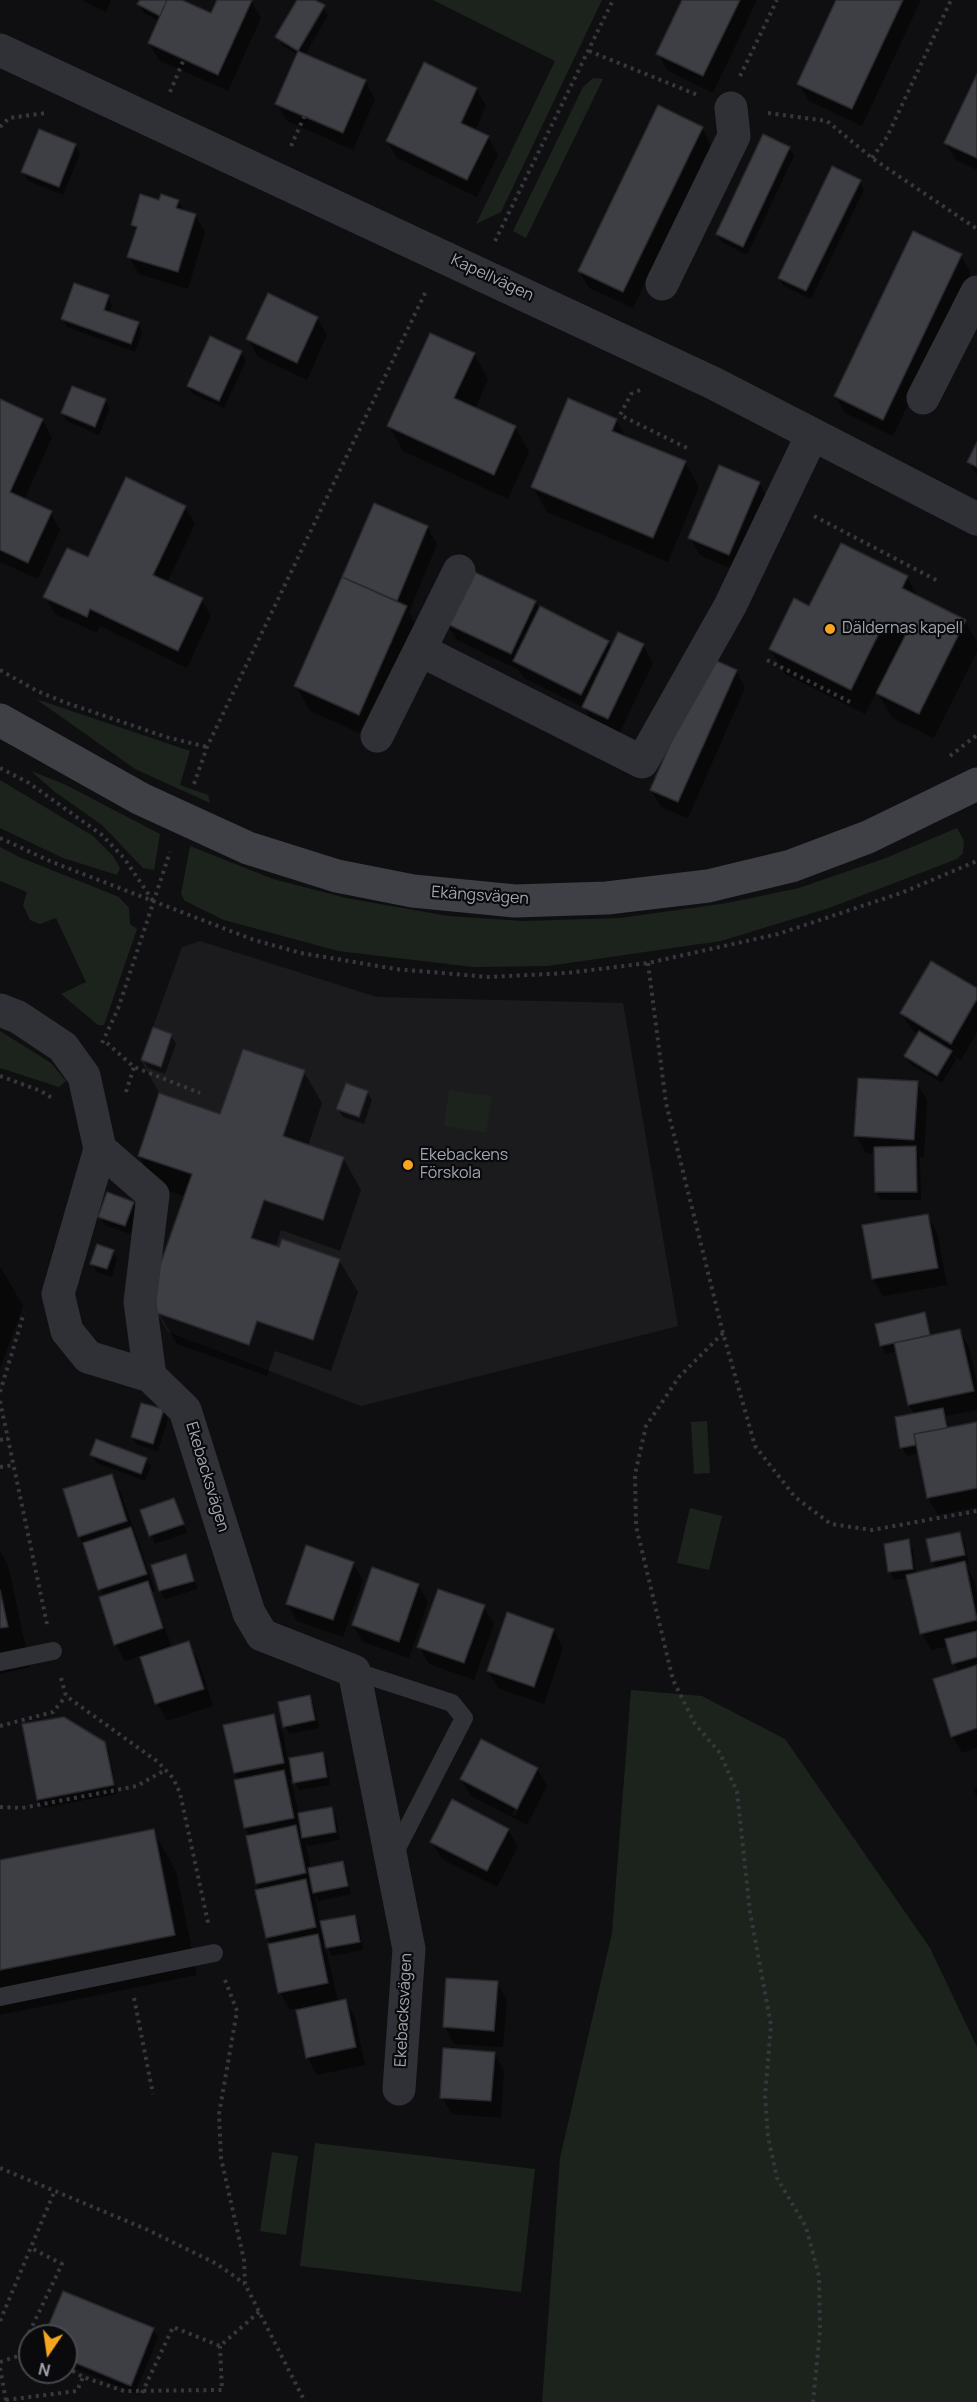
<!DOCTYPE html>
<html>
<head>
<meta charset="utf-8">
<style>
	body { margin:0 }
	#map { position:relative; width:977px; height:2402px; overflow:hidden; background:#0f0f11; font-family:Manrope,sans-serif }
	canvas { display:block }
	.north { position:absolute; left:18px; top:2324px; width:60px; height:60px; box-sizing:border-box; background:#0a0a0c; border:2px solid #46484e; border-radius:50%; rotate:193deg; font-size:16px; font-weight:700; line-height:24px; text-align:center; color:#a0a6b2 }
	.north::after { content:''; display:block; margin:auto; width:21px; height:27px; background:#f7a521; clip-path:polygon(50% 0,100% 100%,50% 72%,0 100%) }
</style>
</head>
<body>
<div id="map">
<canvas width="977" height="2402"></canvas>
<div class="north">N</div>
</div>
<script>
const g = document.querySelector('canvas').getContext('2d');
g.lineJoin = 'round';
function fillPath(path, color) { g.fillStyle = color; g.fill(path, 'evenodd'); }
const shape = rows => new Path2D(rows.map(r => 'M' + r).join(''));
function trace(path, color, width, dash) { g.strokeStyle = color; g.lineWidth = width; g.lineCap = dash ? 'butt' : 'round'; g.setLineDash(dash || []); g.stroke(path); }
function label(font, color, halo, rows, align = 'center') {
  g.font = font + ' Manrope,sans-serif'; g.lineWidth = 4.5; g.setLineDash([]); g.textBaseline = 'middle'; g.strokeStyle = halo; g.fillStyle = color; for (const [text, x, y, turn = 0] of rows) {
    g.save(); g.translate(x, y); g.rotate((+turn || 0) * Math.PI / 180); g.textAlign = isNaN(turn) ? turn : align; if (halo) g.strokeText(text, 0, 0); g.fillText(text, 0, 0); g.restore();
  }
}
fillPath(shape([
	[200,941,377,997,623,1003,678,1326,361,1406,168,1332,157,1313,192,1175,138,1156,159,1093,141,1060,182,947]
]), '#1b1b1e');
fillPath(shape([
	[433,0,602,0,501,212,476,224,555,61],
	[593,78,603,79,526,238,513,231,583,87],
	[36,699,190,751,180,785,208,795,210,803,135,769],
	[31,771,64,784,160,834,154,870,143,868,102,825,55,792],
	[0,780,93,836,113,856,120,868,117,875,63,858,0,828],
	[957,828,964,841,963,853,957,859,829,908,721,941,548,966,473,967,338,951,224,920,185,901,181,894,190,846,273,879,346,898,448,916,523,921,620,918,727,903,799,888,886,858],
	[0,847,19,857,119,897,129,908,130,924,137,929,104,1025,98,1025,61,994,86,982,56,918,40,924,30,920,23,905,27,892,0,881],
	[0,1031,51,1063,66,1081,59,1087,0,1068],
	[449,1090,492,1096,486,1133,444,1126],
	[707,1421,710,1473,694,1474,691,1422],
	[690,1508,722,1516,709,1570,677,1563],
	[631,1690,702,1696,785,1739,930,1948,977,2047,977,2402,542,2402,560,2158,612,1933],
	[315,2143,535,2169,521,2292,300,2266],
	[272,2152,298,2156,286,2235,260,2231]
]), '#1c231c');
fillPath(shape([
	[81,0,111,0,106,12],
	[141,0,178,0,211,15,218,0,251,1,261,18,228,91,159,60,149,43,159,21,144,13,139,4],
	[299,0,313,0,323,7,328,15,305,55,365,81,375,99,353,150,287,121,277,104,298,55,282,45,277,37],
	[683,0,757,0,713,93,668,71,658,54],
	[838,0,921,0,862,126,809,101,799,84],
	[977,77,977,170,956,160,946,143],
	[476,89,486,106,475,131,488,137,498,155,477,197,397,158,387,141],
	[702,128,711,146,633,308,589,288,579,271],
	[75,145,80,154,63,195,28,181,23,172],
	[789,148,794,156,747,255,722,242,717,234],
	[860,182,864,190,811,299,784,286,779,278],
	[160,201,178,201,184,212,195,215,205,232,188,289,139,274,129,257,137,232,132,225],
	[913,233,961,256,971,273,893,436,845,413,835,396],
	[107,297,112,305,109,313,138,323,142,332,135,352,67,327,62,319],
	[317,318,327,335,307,380,258,357,248,339],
	[241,352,246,361,224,408,193,394,188,386],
	[474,354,488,379,475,409,515,427,529,452,508,499,403,451,389,426],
	[0,400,42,420,52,437,24,500,51,513,60,530,38,579,0,562],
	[105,400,110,409,99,435,67,421,62,413],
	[616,420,627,439,685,462,699,487,668,562,547,512,533,487],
	[977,445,977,476,969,462],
	[759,483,769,500,739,572,700,555,690,538],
	[185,507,195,524,167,583,201,599,211,616,187,668,100,626,97,633,55,614,45,597,88,559],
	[427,527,437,544,409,612,420,632,373,739,310,711,296,686,345,581,344,577],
	[907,577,919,598,965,621,977,642,977,652,934,738,892,718,877,691,865,714,785,674,770,649,810,608],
	[535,602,540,610,608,642,612,648,643,645,653,663,618,736,593,724,584,708,524,678,519,670,457,640,447,623],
	[736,671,745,688,688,818,661,807,651,790],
	[977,990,977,1032,961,1060,952,1055,956,1060,942,1083,910,1064,905,1056,918,1034,912,1030,902,1013],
	[171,1035,176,1044,165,1074,148,1068,143,1060],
	[304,1072,322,1103,308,1146,343,1158,361,1190,340,1251,281,1230,275,1248,339,1260,358,1292,331,1371,275,1351,267,1376,177,1344,158,1312,186,1197,157,1187,139,1156],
	[917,1083,927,1100,924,1157,920,1157,921,1200,881,1200,876,1192,876,1154,866,1153,856,1136],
	[367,1092,372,1100,364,1124,343,1117,338,1109],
	[133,1203,138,1211,130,1234,105,1225,100,1216],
	[927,1215,937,1232,947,1285,883,1296,873,1279,864,1227],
	[113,1251,117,1259,112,1277,97,1272,92,1264],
	[0,1266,23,1306,0,1369],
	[925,1314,932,1336,959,1330,969,1347,977,1383,977,1410,946,1416,949,1429,977,1424,977,1507,938,1515,928,1498,920,1453,907,1456,902,1447,915,1415,909,1405,898,1351,886,1354,881,1345],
	[163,1410,168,1419,158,1451,137,1445,132,1437],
	[92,1455,146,1459,151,1467,145,1481,97,1463],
	[111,1476,121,1493,140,1546,155,1591,152,1592,172,1648,188,1643,198,1660,213,1706,167,1721,157,1703,141,1656,125,1661,115,1644,104,1597,79,1536],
	[174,1500,187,1533,155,1544,142,1511],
	[960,1534,964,1542,969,1563,965,1564,974,1580,977,1592,977,1748,962,1753,952,1736,958,1672,949,1646,931,1650,922,1633,909,1578,894,1580,890,1572,885,1545,908,1541,913,1549,916,1574,937,1569,932,1561],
	[0,1551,8,1565,30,1667,0,1674],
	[185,1556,198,1589,165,1599,160,1590],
	[353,1563,363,1580,343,1637,297,1621,287,1603],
	[418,1585,428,1602,409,1658,363,1642,353,1625],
	[484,1607,494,1624,474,1680,429,1664,419,1647],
	[553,1630,563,1648,544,1704,498,1688,488,1671],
	[309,1697,314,1705,319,1728,289,1734,285,1726],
	[273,1716,283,1733,288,1760,322,1754,327,1762,330,1785,299,1790,294,1779,289,1780,293,1788,299,1815,331,1809,336,1817,340,1840,308,1846,305,1840,311,1869,342,1863,347,1871,351,1894,319,1901,314,1893,320,1923,354,1917,359,1925,363,1950,332,1956,326,1944,322,1945,327,1953,338,2002,345,2001,355,2018,365,2065,317,2075,308,2058,297,2008,290,2010,280,1992,271,1945,267,1938,250,1836,245,1828,239,1781,235,1773],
	[104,1743,109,1752,117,1794,43,1808,38,1800],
	[537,1769,547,1786,527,1825,471,1796,461,1779],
	[532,1777,535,1777,515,1816,512,1815],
	[977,1787,977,1797,973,1789],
	[508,1830,518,1847,497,1887,442,1859,432,1842],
	[153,1831,176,1871,197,1975,0,2015,0,1862],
	[497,1983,507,2000,503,2047,454,2044,445,2027],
	[494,2053,504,2071,501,2118,452,2114,442,2097],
	[153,2330,158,2338,135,2393,66,2365,66,2336,46,2336]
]), '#0007');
const building = shape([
	[140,0,167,0,160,16,137,4,140,0],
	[167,0,182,0,211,13,217,0,252,0,218,75,148,43,167,0],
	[297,0,315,0,325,5,298,51,275,37,297,0],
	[682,0,740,0,703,76,656,54,682,0],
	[836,0,903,0,852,109,797,84,836,0],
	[298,51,366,80,343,133,275,104,298,51],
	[424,62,477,88,461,123,489,136,467,180,386,141,424,62],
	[977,74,977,158,944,143,977,74],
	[658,105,703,127,623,292,578,271,658,105],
	[39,129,76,144,59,187,21,172,39,129],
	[763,134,790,147,743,247,716,234,763,134],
	[832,166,861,180,806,291,778,278,832,166],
	[140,194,159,200,161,194,179,200,176,208,196,214,178,272,127,257,137,227,131,225,140,194],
	[913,231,962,254,883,420,834,396,913,231],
	[74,283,109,295,104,310,139,322,131,344,61,319,74,283],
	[268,293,318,317,297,363,246,339,268,293],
	[430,333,475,353,454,398,516,426,494,475,387,426,430,333],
	[210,336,242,351,219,401,187,386,210,336],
	[72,386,106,399,95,427,61,413,72,386],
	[568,398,617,419,612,431,686,461,653,538,531,487,568,398],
	[0,399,43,419,10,492,52,511,28,563,0,550,0,399],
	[977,442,977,467,967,462,977,442],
	[719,465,760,482,729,555,688,538,719,465],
	[126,477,186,506,153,575,203,598,178,651,90,609,87,617,43,597,67,548,88,557,126,477],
	[374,503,428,526,397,601,342,577,374,503],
	[841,543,908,576,902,588,966,620,919,714,876,693,906,634,884,623,851,690,769,649,794,598,809,606,841,543],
	[470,570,536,601,511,654,445,623,470,570],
	[342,577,407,606,359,715,294,686,342,577],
	[540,606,609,641,581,695,513,661,540,606],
	[618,632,644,644,608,719,582,707,618,632],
	[708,657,737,670,678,802,650,790,708,657],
	[931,961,977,988,977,999,951,1044,900,1013,931,961],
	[153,1027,172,1034,161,1067,141,1060,153,1027],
	[919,1031,952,1051,937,1076,904,1056,919,1031],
	[243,1049,305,1070,283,1136,344,1157,323,1220,264,1200,251,1238,279,1247,282,1239,340,1259,313,1340,257,1321,249,1345,157,1313,153,1285,192,1174,138,1156,159,1093,220,1114,243,1049],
	[858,1078,918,1081,914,1140,854,1136,858,1078],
	[346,1083,368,1091,359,1117,336,1109,346,1083],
	[916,1146,917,1192,875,1192,874,1147,916,1146],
	[107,1192,134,1202,125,1226,98,1217,107,1192],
	[928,1214,938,1268,872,1279,862,1225,928,1214],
	[97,1244,114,1250,107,1269,90,1264,97,1244],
	[925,1312,930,1335,880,1346,875,1324,925,1312],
	[960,1329,974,1391,908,1405,894,1343,960,1329],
	[141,1403,164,1409,153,1444,131,1437,141,1403],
	[943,1408,947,1428,914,1434,916,1445,900,1448,895,1417,943,1408],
	[977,1422,977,1488,927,1498,914,1434,977,1422],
	[96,1439,147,1458,141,1474,90,1455,96,1439],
	[112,1474,127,1521,78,1537,63,1489,112,1474],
	[174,1498,184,1524,149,1536,140,1510,174,1498],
	[131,1527,147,1574,98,1590,83,1543,131,1527],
	[960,1532,965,1555,931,1562,926,1539,960,1532],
	[909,1539,913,1569,888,1572,884,1544,909,1539],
	[306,1545,354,1562,333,1620,286,1604,306,1545],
	[186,1554,194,1581,159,1591,151,1565,186,1554],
	[965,1561,977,1620,920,1634,906,1575,965,1561],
	[372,1567,419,1584,399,1642,352,1625,372,1567],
	[148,1581,163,1628,114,1645,99,1597,148,1581],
	[438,1589,485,1605,464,1663,417,1647,438,1589],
	[0,1590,8,1627,0,1628,0,1590],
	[507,1612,554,1629,534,1687,487,1671,507,1612],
	[977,1631,977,1657,952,1664,945,1639,977,1631],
	[189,1641,204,1689,155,1704,140,1657,189,1641],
	[977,1665,977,1728,951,1737,933,1679,977,1665],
	[310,1695,315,1720,283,1727,278,1702,310,1695],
	[274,1714,284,1763,234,1773,223,1725,274,1714],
	[64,1717,105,1742,114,1785,37,1800,22,1724,64,1717],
	[481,1739,538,1768,517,1809,460,1779,481,1739],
	[323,1752,327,1777,293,1783,289,1758,323,1752],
	[284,1770,294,1818,244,1828,234,1780,284,1770],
	[452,1799,509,1829,487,1871,430,1842,452,1799],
	[332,1807,336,1832,302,1838,298,1813,332,1807],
	[296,1825,306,1873,256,1884,246,1836,296,1825],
	[154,1829,175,1935,0,1970,0,1860,154,1829],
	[343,1861,348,1886,313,1893,308,1868,343,1861],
	[306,1879,316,1927,266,1938,255,1890,306,1879],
	[355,1915,360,1942,326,1948,320,1921,355,1915],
	[318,1934,328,1983,278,1993,268,1944,318,1934],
	[446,1978,498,1981,494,2031,443,2027,446,1978],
	[346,1999,356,2047,306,2058,296,2010,346,1999],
	[443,2048,495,2052,491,2101,440,2098,443,2048],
	[63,2291,154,2328,131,2386,66,2359,66,2336,44,2336,63,2291]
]);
fillPath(building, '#3e3f44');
trace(building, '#29292d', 1.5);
trace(shape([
	[589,51,700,96],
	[740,76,777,0],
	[170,92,184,59],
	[768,113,827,121,872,158,977,229],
	[0,127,9,118,46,113],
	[291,146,304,117],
	[872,158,887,137,951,0],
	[495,241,613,0],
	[640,390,631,394,620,415,689,449],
	[814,516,938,581],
	[767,660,852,703],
	[0,670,37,691,64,702,166,737,207,747],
	[950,756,977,735],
	[0,768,29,783,102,835,124,858,153,901],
	[194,784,207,747,427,289],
	[0,838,52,862,254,940,301,953,395,969,489,977,567,973,648,963,778,934,901,893,977,861],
	[648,963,666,1103,723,1333,755,1446,795,1497,831,1524,872,1530,977,1511],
	[102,1043,118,1009,170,852],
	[107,1043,134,1067,200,1093],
	[0,1076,41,1091,52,1098],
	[126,1092,134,1067],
	[723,1333,679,1377,646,1426,635,1474,636,1526,673,1680,695,1724,720,1753,737,1792,750,1912,771,2025,765,2096,768,2137,777,2178,806,2227,819,2276,820,2331,813,2402],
	[0,1392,24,1313],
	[0,1401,47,1624],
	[0,1440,8,1438],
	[0,1467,13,1465],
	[61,1678,66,1696,158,1762,173,1778,180,1793,209,1927],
	[0,1726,53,1712,66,1696],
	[0,1807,22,1808,137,1786,165,1770],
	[225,1980,237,2011,219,2114,221,2158,244,2260,245,2284,305,2402],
	[134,1998,153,2094],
	[0,2168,148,2230,217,2264,245,2284],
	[0,2321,55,2190],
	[0,2362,18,2356,62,2264,31,2248],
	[66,2367,83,2377,124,2391,222,2390,220,2346],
	[0,2368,6,2401],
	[142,2393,173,2327,220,2346,259,2312],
	[6,2400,77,2391,83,2377]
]), '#36383d', 4, [3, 4.5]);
trace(shape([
	[0,1662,53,1651],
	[354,1671,452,1703,464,1718,393,1856],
	[0,1997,214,1953]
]), '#303136', 18);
trace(shape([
	[0,50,713,383,977,519],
	[662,284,734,136,731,108],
	[923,398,977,292],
	[420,650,642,762,730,606,812,435],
	[377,736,459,571],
	[0,1010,18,1017,63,1047,84,1076,100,1149,58,1294,67,1331,88,1357,150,1376,185,1410,249,1613,262,1635,354,1671,409,1949,399,2089],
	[100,1149,153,1195,140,1302,150,1376]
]), '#303136', 33);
trace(shape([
	[0,720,141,799,248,848,337,876,413,891,515,901,607,898,708,886,791,866,868,837,977,784]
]), '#3e4046', 33);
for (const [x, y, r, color] of [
	[830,629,6,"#f7a521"],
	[408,1165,6,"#f7a521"]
]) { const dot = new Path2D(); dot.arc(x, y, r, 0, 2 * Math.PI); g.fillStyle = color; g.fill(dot); trace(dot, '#0a0a0c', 2); }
label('16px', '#a0a6b2', '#0a0a0c', [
	["Kapellvägen",492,278,25],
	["Ekängsvägen",480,896,4],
	["Ekebacksvägen",207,1477,73],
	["Ekebacksvägen",404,2010,-87]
]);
label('16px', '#a0a6b2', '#0a0a0c', [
	["Däldernas kapell",842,629],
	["Ekebackens",420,1156],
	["Förskola",420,1174]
], 'left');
</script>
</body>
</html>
